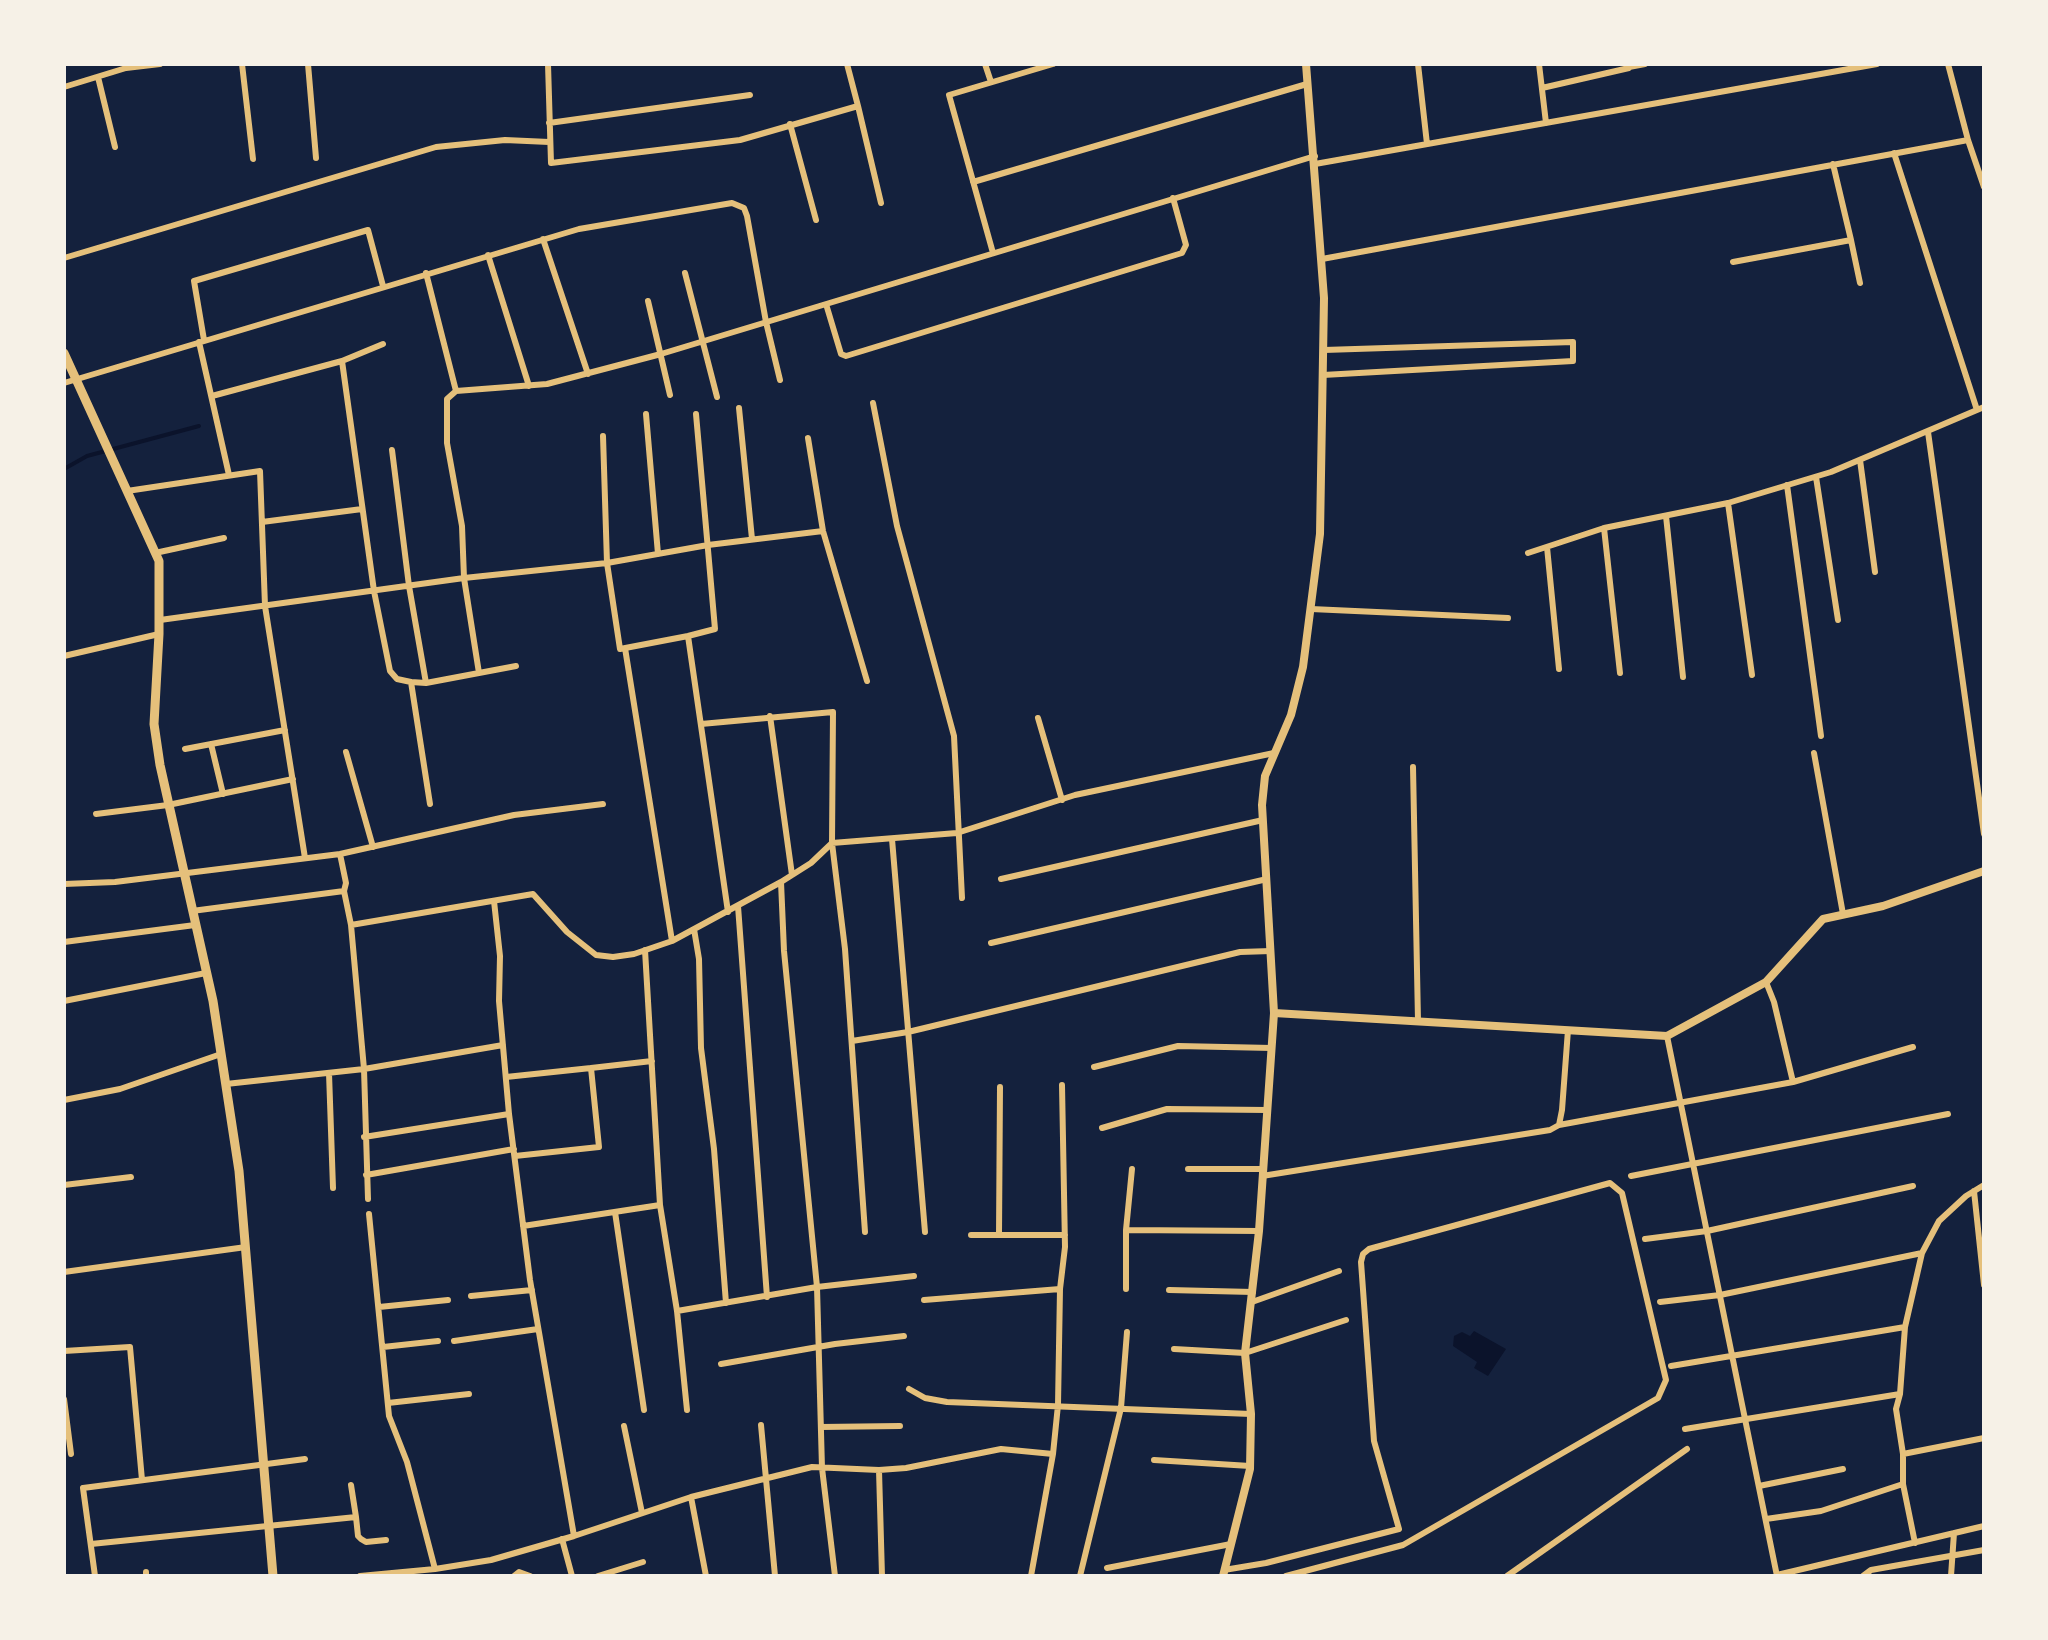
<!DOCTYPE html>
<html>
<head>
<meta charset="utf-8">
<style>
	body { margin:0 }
	#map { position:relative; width:2048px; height:1640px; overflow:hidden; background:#14213d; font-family:Cabin,sans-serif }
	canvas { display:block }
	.frame { position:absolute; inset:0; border:66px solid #f6f1e7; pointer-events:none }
</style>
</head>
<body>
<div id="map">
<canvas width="2048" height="1640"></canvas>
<div class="frame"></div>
</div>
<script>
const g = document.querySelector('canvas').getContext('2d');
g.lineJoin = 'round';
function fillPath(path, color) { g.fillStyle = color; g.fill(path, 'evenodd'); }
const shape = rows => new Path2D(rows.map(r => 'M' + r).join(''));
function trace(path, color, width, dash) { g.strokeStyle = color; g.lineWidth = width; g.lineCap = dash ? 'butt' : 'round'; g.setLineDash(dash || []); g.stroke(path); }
fillPath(shape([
	[1462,1332,1470,1336,1474,1331,1506,1349,1488,1376,1474,1368,1477,1362,1453,1346,1454,1336]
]), '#0b132b');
trace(shape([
	[64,469,87,456,199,426]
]), '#0b132b', 4);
trace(shape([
	[242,64,253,159],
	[308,64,316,158],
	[548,64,551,163,740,140,858,106,847,64],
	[985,64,991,82],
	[1418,64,1427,144],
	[1539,64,1546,123],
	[1948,64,1968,140,1984,187],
	[1629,67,1645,64],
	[98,77,115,147],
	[64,87,126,68,160,64],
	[1542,88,1629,68],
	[858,106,881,203],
	[549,123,750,95],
	[790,124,816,220],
	[1894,153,1977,410],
	[1315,164,1877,64],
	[973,182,1307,84],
	[543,239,588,374],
	[1851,240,1860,283],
	[993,253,949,95,1053,64],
	[488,255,529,386],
	[64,258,436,147,505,140,549,142],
	[1322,259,1968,140],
	[1733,262,1851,240,1833,164],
	[426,273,456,391],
	[685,273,717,397],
	[648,301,670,395],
	[826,304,841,354,846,356,1182,253,1186,245,1173,198],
	[204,340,194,281,368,230,383,286],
	[199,342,229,475],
	[342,361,383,344],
	[1323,375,1573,361,1573,342,1324,350],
	[64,383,579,229,732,203,744,208,747,216,766,322,780,380],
	[456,391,547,384,661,354,1315,156],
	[456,391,447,399,447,443,462,526,464,578,479,673],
	[212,396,342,361,374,591,390,671,397,679,411,682],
	[873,403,897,526,954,736,962,898],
	[739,408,752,539],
	[646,414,658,554],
	[1928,432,1984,834],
	[603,436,607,563,620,649,688,636,715,629,696,414],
	[808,438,823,531,867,681],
	[392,450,409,586,426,683],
	[1860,460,1875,572],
	[1816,477,1838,620],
	[1787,485,1821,736],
	[127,491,260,471,265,606,305,858],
	[1728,503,1752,675],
	[1666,516,1683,677],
	[262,522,362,509],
	[1604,528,1620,673],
	[1547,547,1559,669],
	[155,553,224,538],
	[1528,553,1604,528,1728,503,1831,472,1984,407],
	[1311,609,1508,618],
	[160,620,464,578,607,563,708,545,823,531],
	[688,636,728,912],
	[625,648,672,941],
	[64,656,159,634],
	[770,716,792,875],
	[1038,718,1062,800],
	[701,724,833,712,832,843,845,949,865,1232],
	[211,744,223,794],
	[185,749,285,730],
	[346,752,373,847],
	[1814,753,1843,914],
	[1413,767,1418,1021],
	[430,804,411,682,426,683,516,666],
	[96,814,168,805,293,779],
	[892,839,925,1232],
	[340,854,346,883,344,891],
	[1001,879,1263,820],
	[781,882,784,951,817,1287,822,1468,835,1576],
	[64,884,115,882,340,854,514,815,603,804],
	[494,901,500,956,499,1001,509,1114,530,1280,574,1536],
	[738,906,767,1297],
	[192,911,344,891,351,925,364,1069,368,1199],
	[351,925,533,894,567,932,596,955,613,957,634,954,672,941,781,882,811,863,832,843,957,833,1075,795,1274,753],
	[694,929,699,959,701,1048,714,1149,726,1303],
	[64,942,195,925],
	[991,943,1267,879],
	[645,950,660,1205,677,1311,687,1410],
	[1766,982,1774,1002,1793,1082],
	[64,1001,206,973],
	[1667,1036,1777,1576],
	[852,1041,908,1032,1240,952,1271,951],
	[1094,1067,1178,1046,1272,1048],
	[591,1068,652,1061],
	[329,1073,333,1188],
	[506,1077,591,1068,599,1147,515,1156],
	[226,1084,364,1069,503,1045],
	[64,1100,120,1089,221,1054],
	[1559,1125,1793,1082,1913,1047],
	[1102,1128,1167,1109,1267,1110],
	[364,1137,509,1114],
	[1188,1169,1263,1169],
	[366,1175,514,1149],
	[1262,1176,1550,1130,1559,1125,1562,1110,1568,1030],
	[1631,1176,1948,1114],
	[64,1185,131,1177],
	[1984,1185,1966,1196,1939,1221,1922,1253,1905,1327,1900,1394,1896,1409,1903,1454,1984,1438],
	[1974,1191,1984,1285],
	[615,1212,644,1410],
	[369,1214,389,1416,407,1462,435,1569],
	[523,1226,660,1205],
	[1126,1230,1132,1169],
	[971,1235,1065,1235],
	[999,1235,1000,1087],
	[1645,1239,1707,1231,1913,1186],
	[64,1272,246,1247],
	[1126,1289,1126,1230,1259,1231],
	[1169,1290,1253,1292],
	[471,1296,532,1290],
	[924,1300,1060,1289],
	[1252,1302,1339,1271],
	[1660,1302,1720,1295,1922,1253],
	[379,1307,448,1300],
	[677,1311,817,1287,914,1276],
	[454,1341,538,1329],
	[383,1347,438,1341],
	[1174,1349,1245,1353,1346,1320],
	[64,1351,130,1347,142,1480],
	[721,1364,835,1344,904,1336],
	[1671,1366,1905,1327],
	[909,1389,925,1398,947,1402,1251,1414],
	[64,1399,71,1454],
	[388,1403,469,1394],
	[761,1425,775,1576],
	[624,1426,642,1513],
	[821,1427,900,1426],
	[1685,1429,1900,1394],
	[1903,1454,1903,1484,1915,1543],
	[1154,1460,1250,1466],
	[879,1470,882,1576],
	[1759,1486,1843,1469],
	[691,1497,706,1576],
	[356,1517,358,1536,361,1539,366,1542,386,1540],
	[1766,1519,1821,1511,1903,1484],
	[562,1539,572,1576],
	[91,1544,356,1517,351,1485],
	[1107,1568,1231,1544],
	[1224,1570,1266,1563,1399,1529,1374,1441,1361,1262,1363,1254,1369,1249,1610,1183,1622,1193,1666,1380,1658,1398,1403,1545,1286,1576],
	[146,1572,146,1576],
	[1777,1575,1984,1526],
	[95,1576,83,1488,305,1459],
	[360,1576,435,1569,491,1560,574,1536,691,1497,812,1467,879,1470,906,1468,1001,1449,1053,1454],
	[514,1576,519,1572,530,1576],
	[598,1576,643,1562],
	[1031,1576,1053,1454,1058,1405,1060,1289,1065,1247,1062,1085],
	[1080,1576,1121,1408,1127,1332],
	[1507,1576,1687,1449],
	[1863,1576,1871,1570,1984,1550],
	[1951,1576,1954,1533]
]), '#e5c07b', 6);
trace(shape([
	[1274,1013,1667,1036,1766,982,1823,919,1883,906,1984,871],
	[1223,1576,1250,1469,1251,1414,1245,1353,1259,1231,1274,1013,1262,805,1265,776,1291,715,1303,667,1320,534,1324,298,1306,64]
]), '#e5c07b', 8);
trace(shape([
	[64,353,159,561,159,634,154,724,160,765,213,1001,239,1171,273,1576]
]), '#e5c07b', 9);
</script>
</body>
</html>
